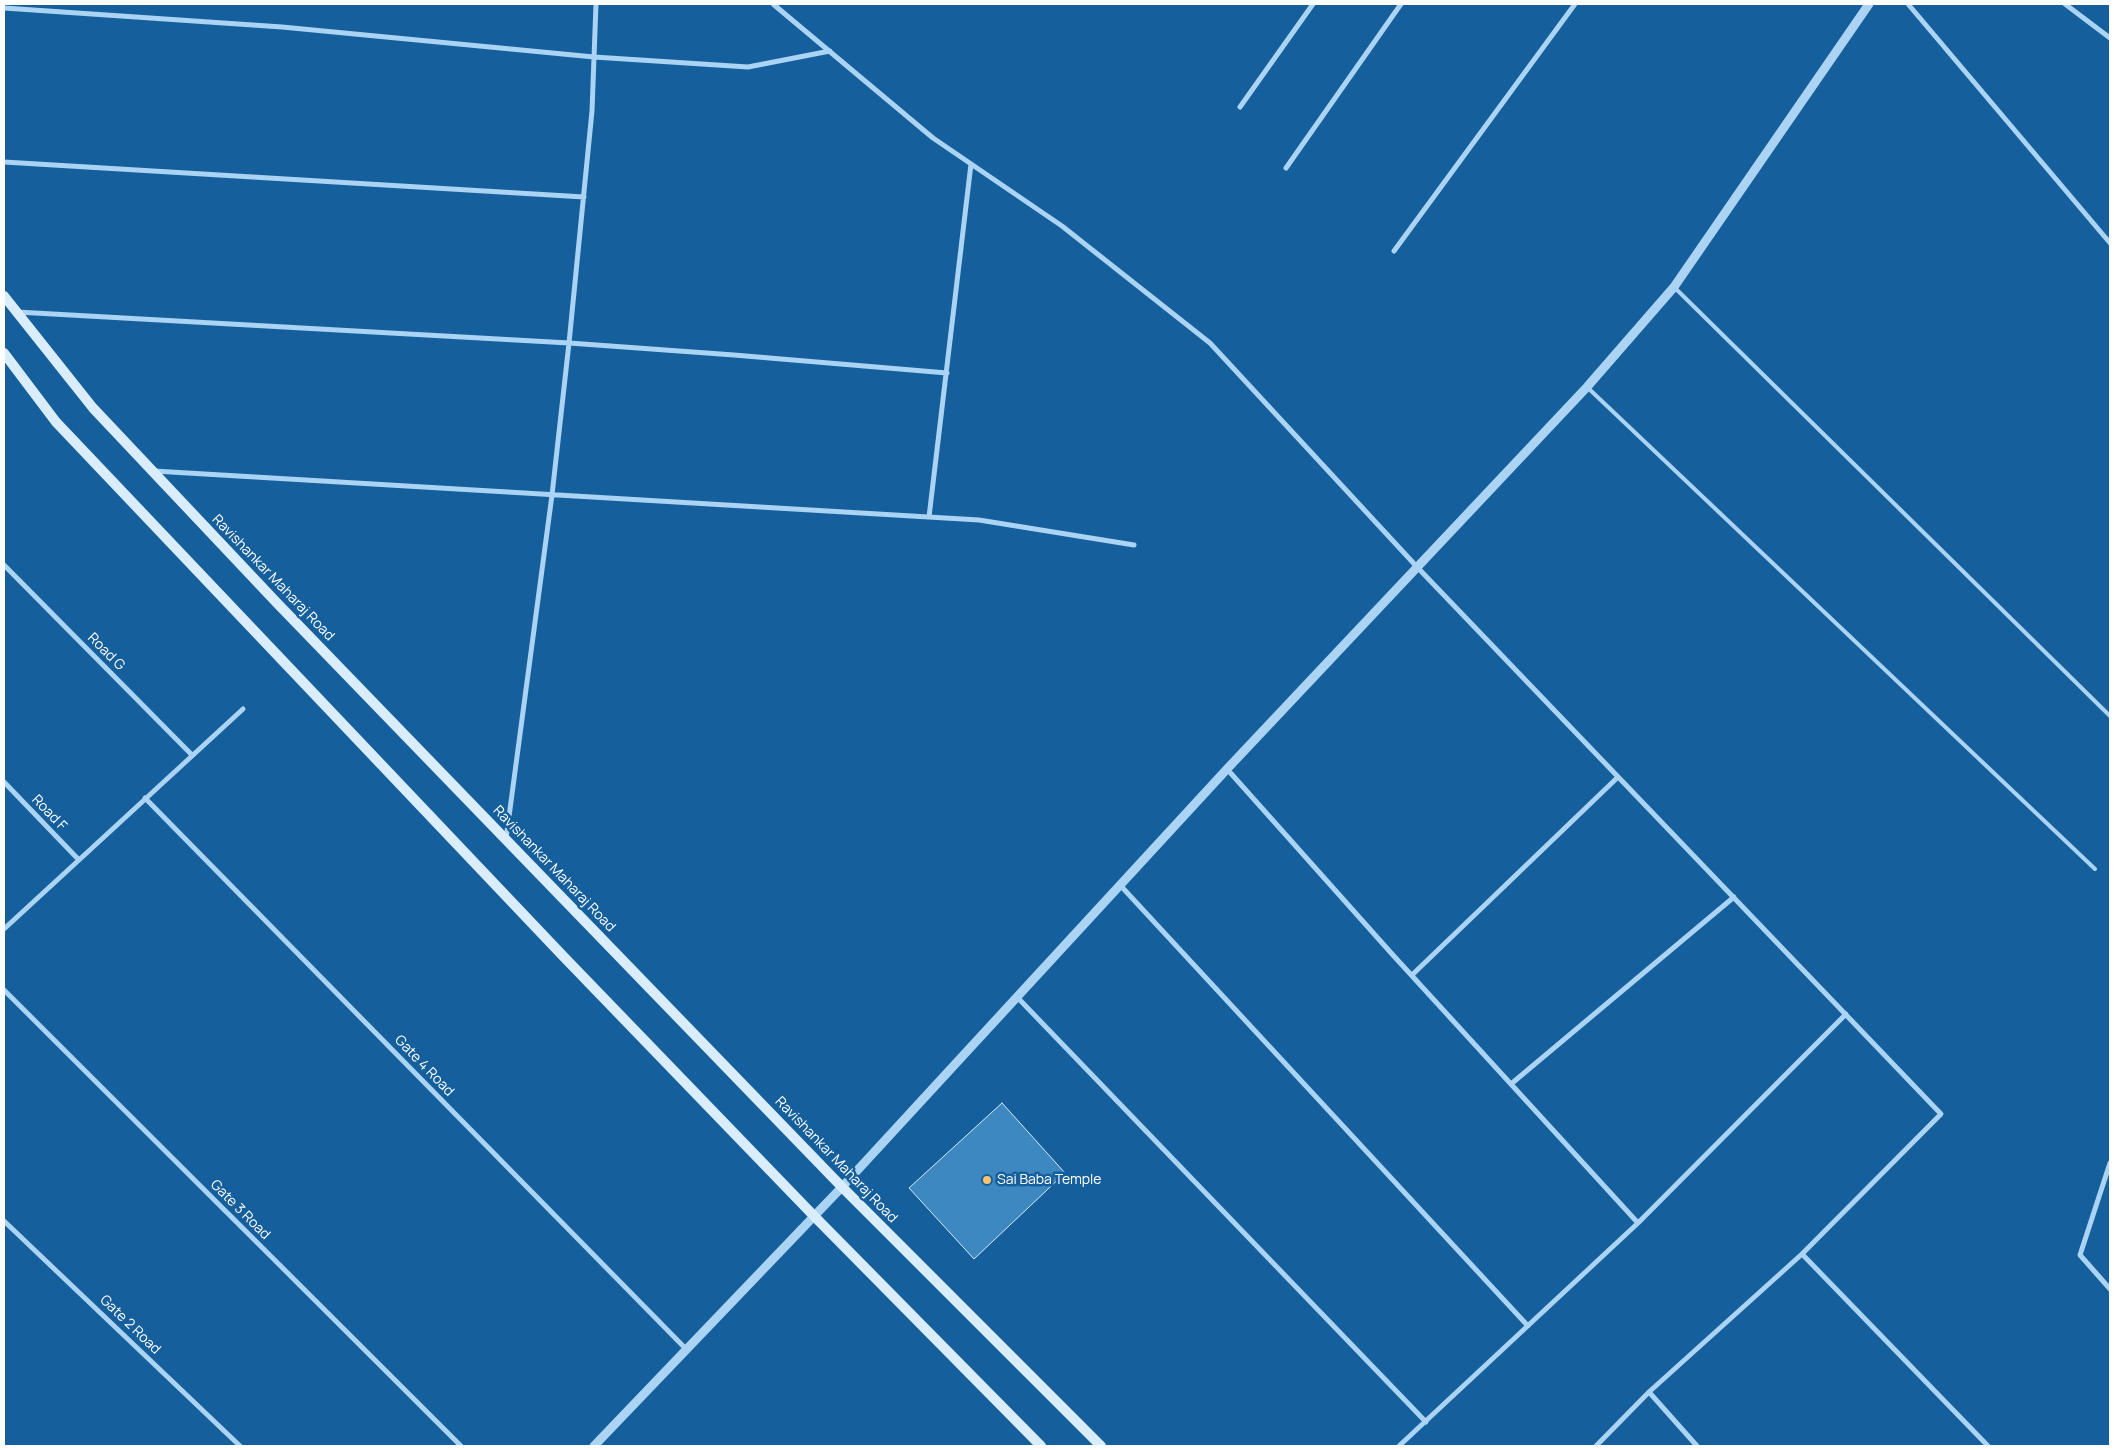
<!DOCTYPE html>
<html>
<head>
<meta charset="utf-8">
<style>
	body { margin:0 }
	#map { position:relative; width:2114px; height:1450px; overflow:hidden; background:#155f9c; font-family:Manrope,sans-serif }
	canvas { display:block }
	.frame { position:absolute; inset:0; border:5px solid #fff; pointer-events:none }
</style>
</head>
<body>
<div id="map">
<canvas width="2114" height="1450"></canvas>
<div class="frame"></div>
</div>
<script>
const g = document.querySelector('canvas').getContext('2d');
g.lineJoin = 'round';
function fillPath(path, color) { g.fillStyle = color; g.fill(path, 'evenodd'); }
const shape = rows => new Path2D(rows.map(r => 'M' + r).join(''));
function trace(path, color, width, dash) { g.strokeStyle = color; g.lineWidth = width; g.lineCap = dash ? 'butt' : 'round'; g.setLineDash(dash || []); g.stroke(path); }
function label(font, color, halo, rows, align = 'center') {
  g.font = font + ' Manrope,sans-serif'; g.lineWidth = 5; g.setLineDash([]); g.textBaseline = 'middle'; g.strokeStyle = halo; g.fillStyle = color; for (const [text, x, y, turn = 0] of rows) {
    g.save(); g.translate(x, y); g.rotate((+turn || 0) * Math.PI / 180); g.textAlign = isNaN(turn) ? turn : align; if (halo) g.strokeText(text, 0, 0); g.fillText(text, 0, 0); g.restore();
  }
}
const building = shape([
	[1002,1103,1065,1173,974,1259,909,1188,1002,1103]
]);
fillPath(building, '#3e88c2');
trace(building, '#d3ebfd', 1);
trace(shape([
	[1674,287,2110,716],
	[1587,387,2095,869]
]), '#abd3f3', 4);
trace(shape([
	[773,4,933,138,1062,226,1210,343,1418,568,1941,1114,1802,1254,1649,1392],
	[1908,4,2110,243],
	[2065,4,2110,38],
	[4,8,282,27,594,57,748,67,830,51],
	[1240,107,1313,4],
	[4,162,584,197],
	[1286,168,1401,4],
	[1394,251,1575,4],
	[17,312,569,343,734,355,947,373],
	[154,471,979,520,1134,545],
	[929,517,971,164],
	[4,565,192,755],
	[1227,769,1392,954,1638,1223],
	[4,782,79,860],
	[145,798,686,1349],
	[506,839,552,495,569,343,592,111,596,4],
	[1120,885,1528,1326],
	[4,929,243,709],
	[1412,975,1618,777],
	[4,990,461,1446],
	[1017,997,1426,1422],
	[1511,1084,1734,897],
	[2110,1163,2080,1255,2110,1289],
	[4,1221,240,1446],
	[1802,1254,1988,1446],
	[1399,1446,1638,1223,1846,1014],
	[1596,1446,1649,1392,1697,1446]
]), '#abd3f3', 5);
trace(shape([
	[594,1446,842,1187,1227,769,1587,387,1674,287,1869,4]
]), '#abd3f3', 9);
trace(shape([
	[4,296,93,408,277,603,842,1187,1101,1446],
	[4,353,56,422,563,956,814,1216,1041,1446]
]), '#daedfd', 10);
for (const [x, y, r, color] of [
	[987,1180,5,"#ffc46d"]
]) { const dot = new Path2D(); dot.arc(x, y, r, 0, 2 * Math.PI); g.fillStyle = color; g.fill(dot); trace(dot, '#155f9c', 2); }
label('14px', '#fff', '#155f9c', [
	["Ravishankar Maharaj Road",273,578,46],
	["Road G",106,652,45],
	["Road F",49,813,46],
	["Ravishankar Maharaj Road",554,869,46],
	["Gate 4 Road",424,1066,46],
	["Ravishankar Maharaj Road",836,1160,46],
	["Gate 3 Road",240,1210,45],
	["Gate 2 Road",130,1325,44]
]);
label('14px', '#fff', '#155f9c', [
	["Sai Baba Temple",997,1180]
], 'left');
</script>
</body>
</html>
